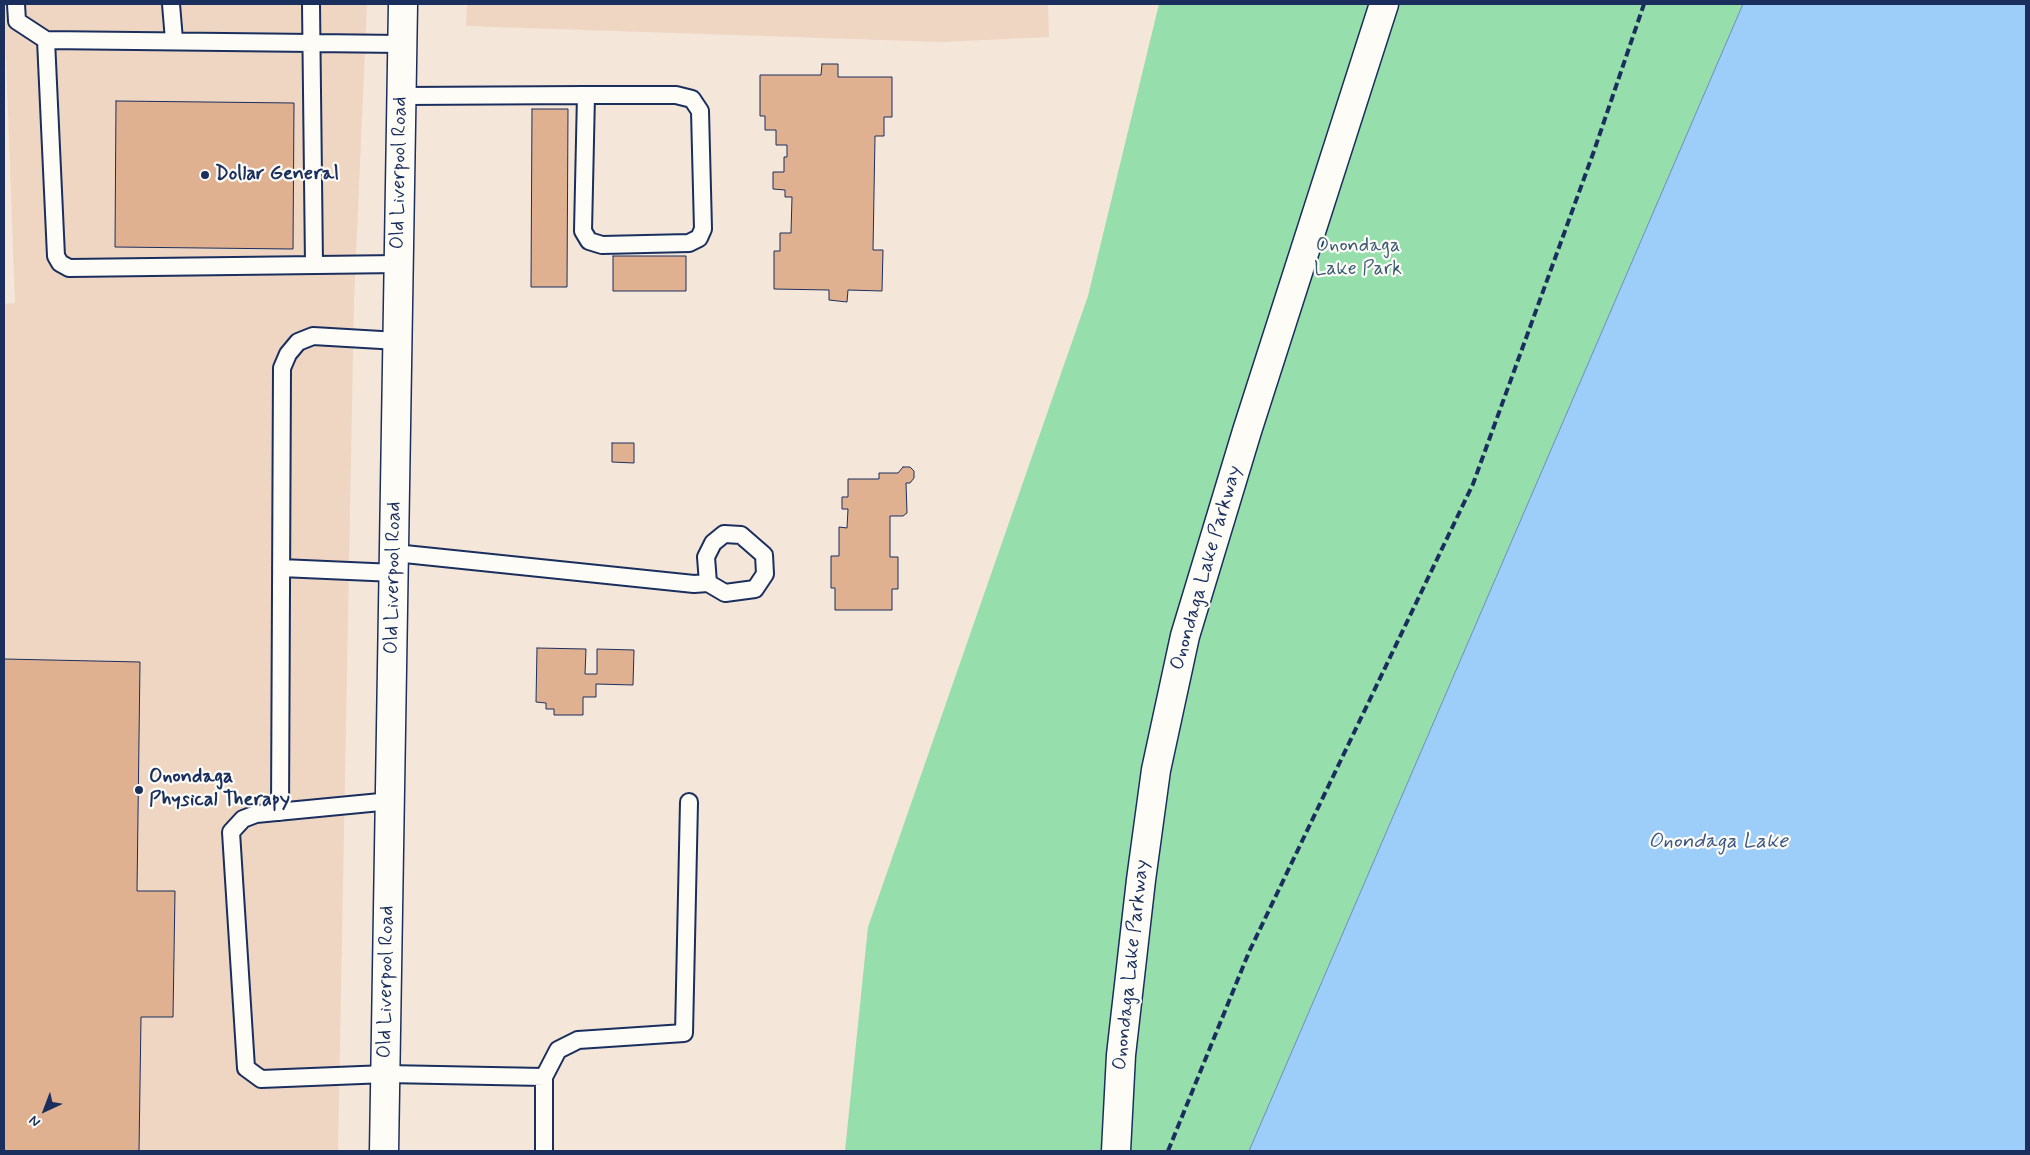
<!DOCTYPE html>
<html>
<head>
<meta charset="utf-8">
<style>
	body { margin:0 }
	#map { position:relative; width:2030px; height:1155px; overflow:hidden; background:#f4e6d8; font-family:Mynerve,sans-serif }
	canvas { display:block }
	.frame { position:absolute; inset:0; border:5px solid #1b2f5e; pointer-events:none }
	.north { position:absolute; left:20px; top:1085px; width:50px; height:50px; -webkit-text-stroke:4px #fdfcf7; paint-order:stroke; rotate:223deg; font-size:14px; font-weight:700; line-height:20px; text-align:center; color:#1b2f5e }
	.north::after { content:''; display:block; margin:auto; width:18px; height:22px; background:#1b2f5e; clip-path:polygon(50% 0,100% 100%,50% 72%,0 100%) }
</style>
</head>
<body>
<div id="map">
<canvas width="2030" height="1155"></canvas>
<div class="frame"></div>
<div class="north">N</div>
</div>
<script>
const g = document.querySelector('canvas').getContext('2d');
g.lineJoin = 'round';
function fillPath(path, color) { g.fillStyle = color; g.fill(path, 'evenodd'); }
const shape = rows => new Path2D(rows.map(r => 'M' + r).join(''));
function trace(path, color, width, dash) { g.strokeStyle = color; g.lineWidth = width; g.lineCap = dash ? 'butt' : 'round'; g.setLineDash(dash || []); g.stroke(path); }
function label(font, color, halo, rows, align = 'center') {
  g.font = font + ' Mynerve,sans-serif'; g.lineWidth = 4.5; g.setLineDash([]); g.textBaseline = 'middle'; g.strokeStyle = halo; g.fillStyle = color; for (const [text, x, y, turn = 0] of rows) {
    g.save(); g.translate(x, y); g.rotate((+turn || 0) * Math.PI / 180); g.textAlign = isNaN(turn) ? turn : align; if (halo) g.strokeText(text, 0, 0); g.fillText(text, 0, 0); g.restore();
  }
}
fillPath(shape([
	[4,4,367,4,354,300,338,1151,4,1151,4,304,15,303],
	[467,4,1048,4,1049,37,942,42,466,26]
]), '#eed6c3');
fillPath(shape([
	[1159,4,1743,4,1249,1151,845,1151,868,927,1088,296]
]), '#96deac');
const water = shape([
	[1743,4,2026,4,2026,1151,1249,1151,1743,4]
]);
fillPath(water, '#9dcdf9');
trace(water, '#698ebb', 1);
const building = shape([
	[822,64,838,64,838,77,892,77,892,117,884,117,884,136,875,136,873,250,883,250,882,291,848,290,847,302,829,300,829,290,774,289,774,251,780,251,780,233,791,233,792,197,785,197,785,190,773,189,773,172,784,172,784,157,787,157,787,145,776,145,776,130,765,130,765,116,760,116,760,75,821,75,822,64],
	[116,101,294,103,293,249,115,247,116,101],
	[532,109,568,109,567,287,531,287,532,109],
	[613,256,686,256,686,291,613,291,613,256],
	[612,443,634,443,634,463,612,462,612,443],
	[903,467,910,467,914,471,914,478,910,483,906,483,907,513,903,516,890,516,890,557,898,557,898,589,892,589,892,610,835,610,835,588,831,588,831,556,839,556,839,527,847,528,848,509,842,509,842,497,848,497,848,479,879,479,879,473,898,473,903,467],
	[537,648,586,649,585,674,597,674,597,649,634,650,633,685,596,684,596,697,583,697,583,715,554,715,554,709,546,709,546,703,536,702,537,648],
	[4,659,140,662,137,891,175,891,173,1017,141,1017,139,1151,4,1151,4,659]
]);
fillPath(building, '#e0b191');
trace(building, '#1b2f5e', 1);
const lane = shape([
	[16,4,17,21,46,40],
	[171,4,174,40],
	[311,4,314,265],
	[402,96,586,95,676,95,692,99,700,111,703,229,699,238,689,243,602,245,589,241,583,231,586,95],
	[399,264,69,268,60,263,56,256,46,40,402,44],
	[395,553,694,584,708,583,725,593,755,589,765,574,764,555,741,535,724,534,713,543,706,557,708,583],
	[281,568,395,573],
	[391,801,256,814,243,819,231,832,246,1068,261,1079,386,1074,544,1077,544,1151],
	[280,812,282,368,288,354,298,342,313,336,398,341],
	[544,1077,558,1050,578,1040,684,1033,689,802]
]);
const secondary = shape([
	[384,1151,403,4]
]);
const primary = shape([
	[1116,1151,1121,1055,1141,880,1156,770,1185,636,1247,431,1384,4]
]);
trace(lane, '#1b2f5e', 20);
trace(secondary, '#1b2f5e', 31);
trace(primary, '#1b2f5e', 31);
trace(lane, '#fdfcf7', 16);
trace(secondary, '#fdfcf7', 28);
trace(primary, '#fdfcf7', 28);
trace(shape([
	[1168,1151,1249,952,1473,484,1594,151,1644,4]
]), '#1b2f5e', 4, [8, 4]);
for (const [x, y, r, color] of [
	[205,175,5,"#1b2f5e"],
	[139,790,5,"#1b2f5e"]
]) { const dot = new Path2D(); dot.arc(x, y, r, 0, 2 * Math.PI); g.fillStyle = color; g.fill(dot); trace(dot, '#fdfcf7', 2); }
label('20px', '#1b2f5e', '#fdfcf7', [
	["Old Liverpool Road",400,173,-89],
	["Onondaga Lake Parkway",1207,568,-74],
	["Old Liverpool Road",394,578,-89],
	["Onondaga Lake Parkway",1132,965,-84],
	["Old Liverpool Road",387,982,-89]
]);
label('bold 20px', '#1b2f5e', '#fdfcf7', [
	["Dollar General",215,175],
	["Onondaga",149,778],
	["Physical Therapy",149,801]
], 'left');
label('20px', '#3a5b72', '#fdfcf7', [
	["Onondaga",1358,247],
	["Lake Park",1358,270]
]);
label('italic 21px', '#3c5685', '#fdfcf7', [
	["Onondaga Lake",1718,843]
]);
</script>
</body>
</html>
